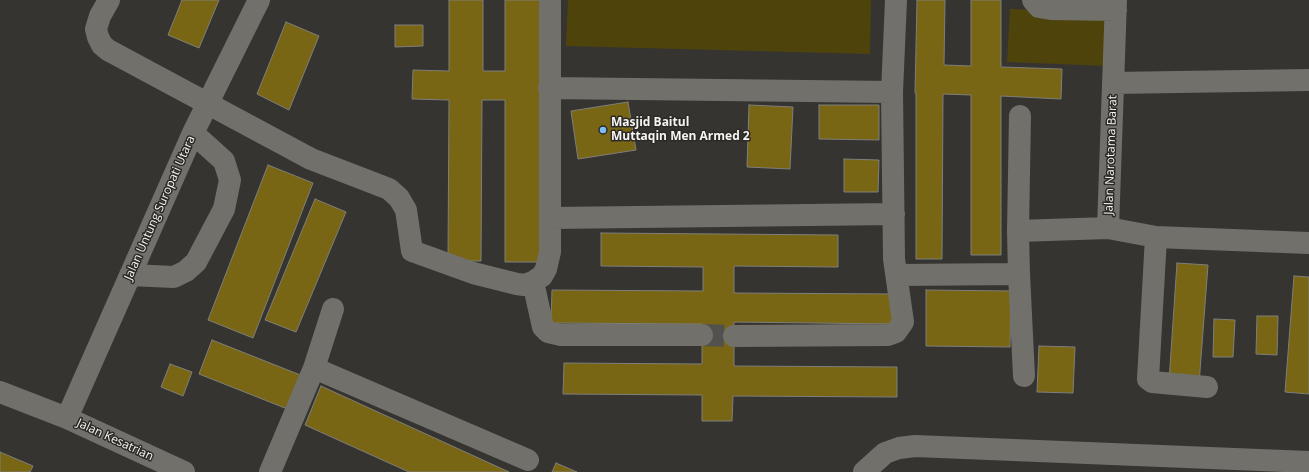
<!DOCTYPE html>
<html>
<head>
<meta charset="utf-8">
<style>
	body { margin:0 }
	canvas { display:block; background:#353430 }
</style>
</head>
<body>
<canvas width="1309" height="472"></canvas>
<script>
const g = document.querySelector('canvas').getContext('2d');
g.lineJoin = 'round';
function fillPath(path, color) { g.fillStyle = color; g.fill(path, 'evenodd'); }
const shape = rows => new Path2D(rows.map(r => 'M' + r).join(''));
function trace(path, color, width, dash) { g.strokeStyle = color; g.lineWidth = width; g.lineCap = dash ? 'butt' : 'round'; g.setLineDash(dash || []); g.stroke(path); }
function label(font, color, halo, rows, align = 'center') {
  g.font = font + ' "Open Sans",sans-serif'; g.lineWidth = 3; g.setLineDash([]); g.textBaseline = 'middle'; g.strokeStyle = halo; g.fillStyle = color; for (const [text, x, y, turn = 0] of rows) {
    g.save(); g.translate(x, y); g.rotate((+turn || 0) * Math.PI / 180); g.textAlign = isNaN(turn) ? turn : align; if (halo) g.strokeText(text, 0, 0); g.fillText(text, 0, 0); g.restore();
  }
}
fillPath(shape([
	[568,0,871,0,870,54,566,46],
	[1010,9,1110,12,1109,66,1007,62]
]), '#4f430c');
const building = shape([
	[182,0,219,0,199,48,168,35,182,0],
	[449,0,483,0,483,71,505,71,505,0,540,0,540,262,505,262,505,100,482,100,481,261,448,261,449,100,412,99,413,70,449,71,449,0],
	[917,0,945,0,944,65,971,66,971,0,1001,0,1001,67,1062,69,1061,99,1001,96,1001,255,971,255,971,95,943,94,942,259,916,259,916,93,915,93,917,0],
	[286,22,319,36,289,110,257,94,286,22],
	[395,25,423,25,423,46,395,47,395,25],
	[628,102,636,150,578,159,571,111,628,102],
	[749,105,793,107,790,169,747,167,749,105],
	[819,105,879,105,879,140,819,139,819,105],
	[844,159,879,160,878,192,844,192,844,159],
	[268,165,313,183,253,338,208,320,268,165],
	[315,199,346,212,296,332,265,320,315,199],
	[601,233,838,235,838,267,734,266,734,293,897,294,896,324,734,322,734,366,897,367,897,397,733,396,732,421,702,421,702,395,563,394,564,363,702,364,702,324,551,323,552,290,703,291,703,267,601,266,601,233],
	[1177,263,1208,265,1199,384,1169,381,1177,263],
	[1294,276,1309,277,1309,394,1285,392,1294,276],
	[926,290,1011,291,1010,347,926,346,926,290],
	[1257,316,1278,316,1277,355,1256,354,1257,316],
	[1214,319,1235,320,1233,357,1213,357,1214,319],
	[212,340,308,378,295,412,199,374,212,340],
	[1039,346,1075,347,1073,393,1037,392,1039,346],
	[170,364,192,372,183,396,161,387,170,364],
	[321,386,509,472,409,472,305,425,321,386],
	[0,452,33,466,30,472,0,472,0,452],
	[556,463,577,472,552,472,556,463]
]);
fillPath(building, '#786615');
trace(building, '#7f7e7a', 1);
trace(shape([
	[702,335,734,336]
]), '#52514d', 22, [22, 11]);
trace(shape([
	[109,0,100,16,96,29,98,37,102,45,108,50,311,159,389,189,399,198,406,210,412,251,473,273,517,284,524,285,533,282,542,276,546,269,550,252,550,0],
	[1033,0,1039,7,1051,9,1116,10],
	[1116,0,1108,228,1156,237,1309,243],
	[1113,83,1309,80],
	[549,88,892,92],
	[551,218,894,214],
	[1018,231,1020,116],
	[1156,237,1148,379,1152,382,1207,387],
	[1019,274,1024,376],
	[130,275,174,277,186,271,196,262,224,209,230,180,224,161,193,133],
	[897,275,1019,274,1018,231,1108,228],
	[533,282,543,327,548,332,561,335,702,335],
	[734,336,888,335,896,332,903,322,894,259,892,92,896,0],
	[314,368,528,460],
	[0,392,67,418,184,472],
	[67,418,193,133,259,0],
	[270,472,314,368,333,309],
	[864,472,885,453,899,448,915,446,1309,462]
]), '#71706b', 22);
for (const [x, y, r, color] of [
	[603,130,4,"#7ebdf9"]
]) { const dot = new Path2D(); dot.arc(x, y, r, 0, 2 * Math.PI); g.fillStyle = color; g.fill(dot); trace(dot, '#2b2a26', 1.5); }
label('bold 12px', '#f6f5f2', '#2b2a26', [
	["Masjid Baitul",611,123],
	["Muttaqin Men Armed 2",611,137]
], 'left');
label('12px', '#f6f5f2', '#2b2a26', [
	["Jalan Narotama Barat",1111,155,-88],
	["Jalan Untung Suropati Utara",160,208,-66],
	["Jalan Kesatrian",115,440,25]
]);
</script>
</body>
</html>
